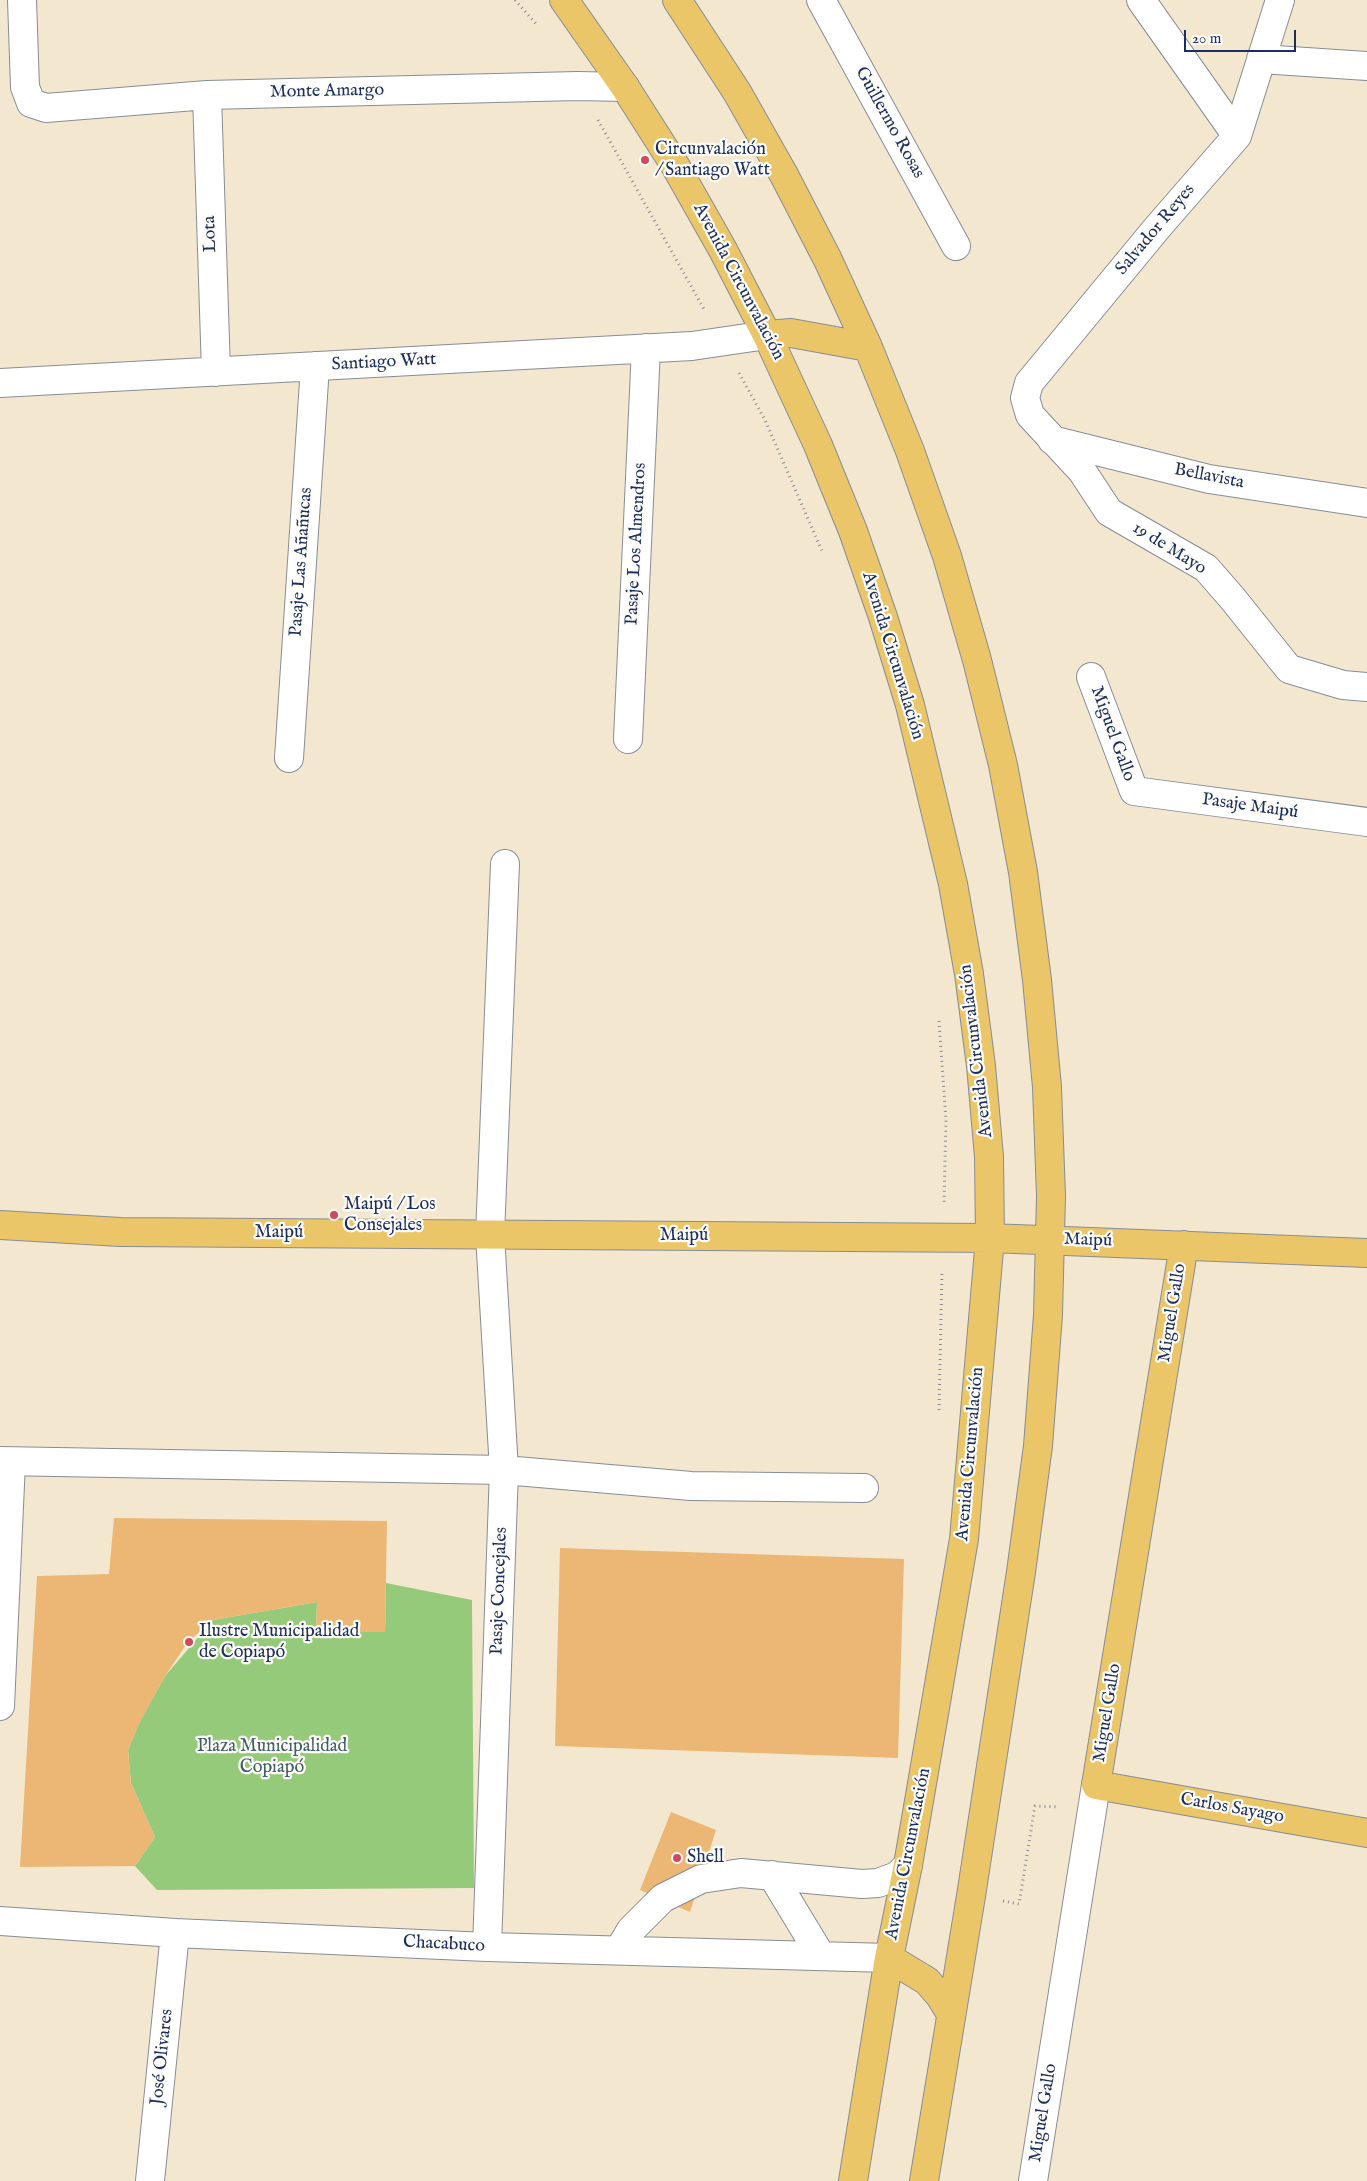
<!DOCTYPE html>
<html>
<head>
<meta charset="utf-8">
<style>
	body { margin:0 }
	#map { position:relative; width:1367px; height:2181px; overflow:hidden; background:#f3e8cf; font-family:"IM FELL English",serif }
	canvas { display:block }
	.scale { position:absolute; left:1184px; top:30px; width:112px; height:22px; box-sizing:border-box; border:2px solid #1b2f5e; border-top:0; padding-left:6px; font-size:15px; line-height:18px; white-space:nowrap; color:#1b2f5e; -webkit-text-stroke:4px #fdfcf7; paint-order:stroke }
</style>
</head>
<body>
<div id="map">
<canvas width="1367" height="2181"></canvas>
<div class="scale">20 m</div>
</div>
<script>
const g = document.querySelector('canvas').getContext('2d');
g.lineJoin = 'round';
function fillPath(path, color) { g.fillStyle = color; g.fill(path, 'evenodd'); }
const shape = rows => new Path2D(rows.map(r => 'M' + r).join(''));
function trace(path, color, width, dash) { g.strokeStyle = color; g.lineWidth = width; g.lineCap = dash ? 'butt' : 'round'; g.setLineDash(dash || []); g.stroke(path); }
function label(font, color, halo, rows, align = 'center') {
  g.font = font + ' "IM FELL English",serif'; g.lineWidth = 4.5; g.setLineDash([]); g.textBaseline = 'middle'; g.strokeStyle = halo; g.fillStyle = color; for (const [text, x, y, turn = 0] of rows) {
    g.save(); g.translate(x, y); g.rotate((+turn || 0) * Math.PI / 180); g.textAlign = isNaN(turn) ? turn : align; if (halo) g.strokeText(text, 0, 0); g.fillText(text, 0, 0); g.restore();
  }
}
fillPath(shape([
	[386,1583,472,1600,474,1888,157,1890,135,1866,155,1837,131,1783,128,1750,140,1721,165,1676,213,1620,317,1602,316,1632,385,1632]
]), '#96ca7b');
fillPath(shape([
	[114,1518,387,1521,385,1632,316,1632,317,1602,213,1620,188,1642,165,1676,140,1722,128,1750,131,1783,155,1837,135,1866,20,1867,37,1576,109,1574],
	[560,1548,904,1559,898,1758,555,1746],
	[671,1812,716,1830,690,1912,640,1890]
]), '#ecb774');
const minor = shape([
	[22,0,25,87,31,103,46,108,207,95,578,86,625,87],
	[821,0,956,246],
	[1141,0,1237,136],
	[1280,0,1237,136,1157,228,1029,383,1025,398,1030,415,1082,471,1109,512,1206,568,1233,599,1289,669,1343,685,1367,687],
	[1261,59,1367,66],
	[207,95,216,372],
	[0,383,692,346,767,335],
	[1052,440,1209,479,1367,503],
	[1091,677,1134,791,1367,822],
	[628,739,646,348],
	[289,758,315,366],
	[0,1461,504,1470,691,1486,864,1488],
	[0,1706,11,1462],
	[772,1875,821,1956],
	[0,1921,175,1933,487,1947,889,1958],
	[487,1947,504,1470,490,1235,505,864],
	[619,1950,631,1930,663,1898,701,1879,741,1873,862,1884,878,1883,897,1876,908,1865],
	[150,2181,175,1933],
	[1033,2181,1096,1785]
]);
const major = shape([
	[564,0,625,87,676,167,723,250,767,335,818,445,853,531,883,617,910,705,953,884,969,974,981,1066,989,1157,990,1238,964,1539,908,1865,889,1958,853,2181],
	[677,0,737,92,784,175,828,260,868,347,910,451,947,556,977,660,1003,765,1023,872,1037,980,1047,1087,1051,1196,1048,1315,1038,1446,1021,1572,971,1896,924,2181],
	[767,335,791,333,868,347],
	[0,1225,120,1232,990,1238,1367,1253],
	[1184,1245,1096,1785,1367,1833],
	[889,1958,927,1981,940,1996,951,2014]
]);
trace(minor, '#878c96', 30);
trace(major, '#878c96', 30);
trace(shape([
	[515,0,538,26],
	[598,120,705,311],
	[739,373,765,420,822,551],
	[939,1021,946,1120,944,1205],
	[939,1410,942,1271],
	[1003,1901,1019,1904,1035,1806,1059,1807]
]), '#878c96', 3, [1, 4]);
trace(minor, '#fff', 28);
trace(major, '#ebc669', 28);
for (const [x, y, r, color] of [
	[645,160,5,"#d1495b"],
	[334,1215,5,"#d1495b"],
	[189,1642,5,"#d1495b"],
	[677,1858,5,"#d1495b"]
]) { const dot = new Path2D(); dot.arc(x, y, r, 0, 2 * Math.PI); g.fillStyle = color; g.fill(dot); trace(dot, '#fdfcf7', 2); }
label('18px', '#1b2f5e', '#fdfcf7', [
	["Monte Amargo",327,92,-1],
	["Guillermo Rosas",889,123,61],
	["Salvador Reyes",1156,230,-50],
	["Lota",211,234,-92],
	["Avenida Circunvalación",738,282,62],
	["Santiago Watt",384,363,-3],
	["Bellavista",1209,477,11],
	["Pasaje Los Almendros",637,544,-87],
	["19 de Mayo",1169,549,32],
	["Pasaje Las Añañucas",302,562,-86],
	["Avenida Circunvalación",892,656,73],
	["Miguel Gallo",1112,734,70],
	["Pasaje Maipú",1250,807,8],
	["Avenida Circunvalación",977,1051,-97],
	["Maipú",279,1233],
	["Maipú",684,1236],
	["Maipú",1088,1241,2],
	["Miguel Gallo",1173,1313,-81],
	["Avenida Circunvalación",971,1454,-85],
	["Pasaje Concejales",500,1591,-88],
	["Miguel Gallo",1108,1713,-81],
	["Carlos Sayago",1232,1809,10],
	["Avenida Circunvalación",909,1854,-79],
	["Chacabuco",444,1945,3],
	["José Olivares",163,2057,-84],
	["Miguel Gallo",1044,2113,-81]
]);
label('18px', '#1b2f5e', '#fdfcf7', [
	["Circunvalación",655,150],
	["/ Santiago Watt",655,171],
	["Maipú / Los",344,1205],
	["Consejales",344,1226],
	["Ilustre Municipalidad",199,1632],
	["de Copiapó",199,1653],
	["Shell",687,1858]
], 'left');
label('18px', '#405e67', '#fdfcf7', [
	["Plaza Municipalidad",272,1747],
	["Copiapó",272,1768]
]);
</script>
</body>
</html>
